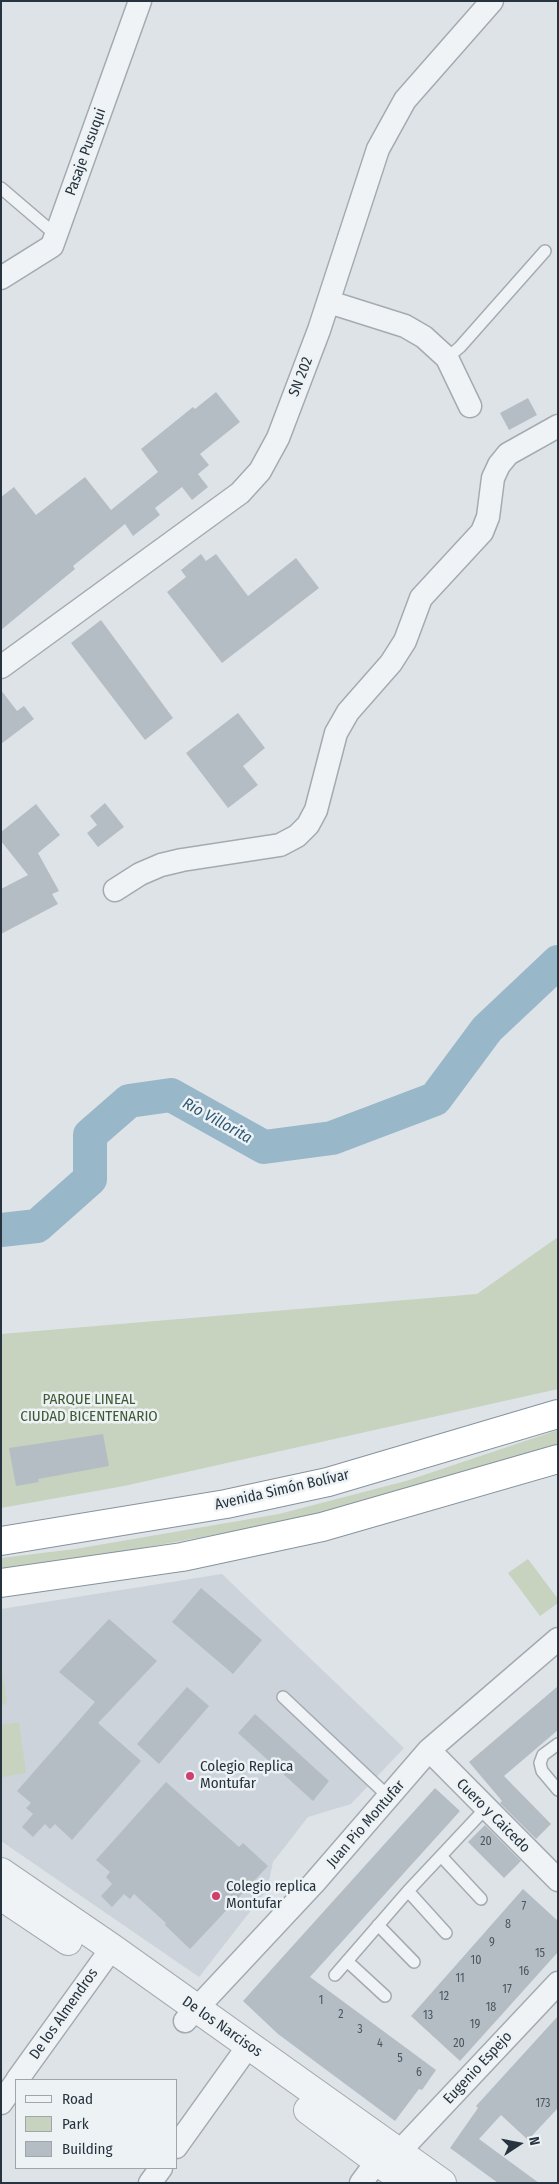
<!DOCTYPE html>
<html>
<head>
<meta charset="utf-8">
<style>
	body { margin:0 }
	#map { position:relative; width:559px; height:2184px; overflow:hidden; background:#dee3e8; font-family:"Fira Sans Condensed",sans-serif }
	canvas { display:block }
	.frame { position:absolute; inset:0; border:2px solid #27333e; pointer-events:none }
	.legend { position:absolute; left:15px; top:2079px; width:162px; height:90px; box-sizing:border-box; background:#edf2f5; border:1px solid #9ea6ac; margin:0; padding:6px 9px; list-style:none; font-size:15px; color:#27333e }
	.legend li { display:flex; align-items:center; gap:10px; height:25px }
	.legend b { width:25px; border:1px solid #9ea6ac }
	.north { position:absolute; left:494px; top:2119px; width:50px; height:50px; -webkit-text-stroke:4px #edf2f5; paint-order:stroke; rotate:79deg; font-size:14px; font-weight:700; line-height:20px; text-align:center; color:#27333e }
	.north::after { content:''; display:block; margin:auto; width:18px; height:22px; background:#27333e; clip-path:polygon(50% 0,100% 100%,50% 72%,0 100%) }
</style>
</head>
<body>
<div id="map">
<canvas width="559" height="2184"></canvas>
<div class="frame"></div>
<ul class="legend">
<li><b style="height:6px;background:#f0f3f6"></b>Road</li>
<li><b style="height:14px;background:#c7d2bf"></b>Park</li>
<li><b style="height:14px;background:#b5bdc4"></b>Building</li>
</ul>
<div class="north">N</div>
</div>
<script>
const g = document.querySelector('canvas').getContext('2d');
g.lineJoin = 'round';
function fillPath(path, color) { g.fillStyle = color; g.fill(path, 'evenodd'); }
const shape = rows => new Path2D(rows.map(r => 'M' + r).join(''));
function trace(path, color, width, dash) { g.strokeStyle = color; g.lineWidth = width; g.lineCap = dash ? 'butt' : 'round'; g.setLineDash(dash || []); g.stroke(path); }
function label(font, color, halo, rows, align = 'center') {
  g.font = font + ' "Fira Sans Condensed",sans-serif'; g.lineWidth = 5; g.setLineDash([]); g.textBaseline = 'middle'; g.strokeStyle = halo; g.fillStyle = color; for (const [text, x, y, turn = 0] of rows) {
    g.save(); g.translate(x, y); g.rotate((+turn || 0) * Math.PI / 180); g.textAlign = isNaN(turn) ? turn : align; if (halo) g.strokeText(text, 0, 0); g.fillText(text, 0, 0); g.restore();
  }
}
fillPath(shape([
	[222,1574,404,1748,351,1804,308,1817,273,1862,267,1890,199,1977,1,1841,1,1609]
]), '#ccd3da');
fillPath(shape([
	[558,1237,558,1389,124,1486,1,1508,1,1334,477,1294],
	[558,1430,558,1445,463,1476,347,1507,280,1523,76,1560,1,1569,1,1558,75,1549,279,1514,406,1481],
	[528,1559,558,1599,558,1603,540,1616,508,1573],
	[1,1666,7,1704,1,1705],
	[19,1722,26,1773,1,1777,1,1725]
]), '#c7d2bf');
trace(shape([
	[1,1230,37,1226,90,1179,90,1135,129,1101,171,1095,264,1147,332,1138,435,1099,487,1029,558,962]
]), '#98b7c8', 34);
fillPath(shape([
	[216,392,240,422,200,454,209,465,198,474,208,487,192,500,182,487,155,508,160,515,133,536,125,524,73,566,75,569,1,630,1,497,14,487,36,515,85,477,111,510,158,472,141,449,193,407,195,409],
	[528,398,537,415,509,430,500,413],
	[201,554,206,561,216,554,248,596,296,558,319,588,222,663,167,592,186,577,181,570],
	[101,620,173,718,145,740,71,643],
	[1,690,17,711,24,706,34,719,1,744],
	[238,713,265,748,243,766,258,785,228,808,186,753],
	[105,803,124,827,98,847,87,833,97,825,90,816],
	[36,804,60,835,38,853,59,891,52,894,58,904,1,934,1,889,28,875,1,841,1,832],
	[103,1434,109,1466,38,1479,39,1482,16,1486,9,1448],
	[201,1588,262,1640,233,1674,172,1622],
	[109,1619,157,1661,98,1723,141,1761,72,1840,55,1824,50,1829,45,1824,33,1837,22,1827,33,1814,26,1808,31,1803,17,1791,95,1702,59,1672],
	[558,1686,558,1730,504,1776,551,1824,536,1839,500,1803,502,1801,469,1762],
	[187,1687,209,1706,159,1764,137,1744],
	[255,1714,329,1781,313,1801,238,1733],
	[166,1782,239,1847,243,1843,268,1866,190,1949,165,1925,166,1923,134,1894,130,1899,124,1894,112,1907,101,1896,112,1884,106,1877,110,1872,96,1860],
	[435,1788,460,1811,310,1977,436,2070,422,2090,419,2089,395,2121,278,2034,243,2001],
	[485,1825,521,1861,504,1878,468,1842],
	[523,1889,558,1921,558,1952,460,2061,411,2016],
	[558,2016,558,2108,528,2140,501,2115,479,2139,539,2183,498,2183,450,2148,478,2108,476,2106]
]), '#b5bdc4');
const service = shape([
	[1,188,56,235],
	[447,358,460,347,545,251],
	[283,1697,390,1798],
	[558,1744,543,1755,540,1763,542,1771,558,1790],
	[441,1856,481,1899],
	[408,1891,446,1933],
	[378,1925,414,1962],
	[347,1961,385,1996],
	[335,1975,408,1891,485,1809]
]);
const minor = shape([
	[1,278,52,246,140,1],
	[329,302,405,326,424,337,447,358,470,406],
	[1,667,240,493,260,471,278,438,319,330,378,149,405,100,492,1],
	[115,890,140,874,161,865,182,860,280,845,297,836,308,825,316,810,336,733,348,712,391,663,405,641,421,598,482,532,488,517,493,478,499,465,508,454,558,426],
	[429,1750,558,1880],
	[185,2021,314,1883,429,1750,558,1639],
	[17,2080,112,1948],
	[1,2103,16,2082],
	[176,2147,249,2045],
	[399,2152,558,1983],
	[150,2183,161,2168],
	[361,2183,387,2148]
]);
const tertiary = shape([
	[1,1872,112,1948,442,2183],
	[1,1896,68,1941],
	[308,2110,407,2183]
]);
const trunk = shape([
	[1,1541,226,1504,328,1482,558,1414],
	[1,1583,182,1557,322,1527,558,1459]
]);
trace(service, '#a3abb2', 14);
trace(minor, '#a3abb2', 25);
trace(tertiary, '#a3abb2', 30);
trace(trunk, '#85939e', 30);
trace(service, '#f0f3f6', 11);
trace(minor, '#f0f3f6', 22);
trace(tertiary, '#f0f3f6', 28);
trace(trunk, '#fff', 28);
for (const [x, y, r, color] of [
	[190,1776,5,"#cf406d"],
	[216,1896,5,"#cf406d"]
]) { const dot = new Path2D(); dot.arc(x, y, r, 0, 2 * Math.PI); g.fillStyle = color; g.fill(dot); trace(dot, '#edf2f5', 2); }
label('12px', '#4a5660', null, [
	["20",486,1842],
	["7",524,1907],
	["8",508,1925],
	["9",492,1943],
	["15",540,1954],
	["10",476,1961],
	["16",524,1972],
	["11",460,1979],
	["17",507,1990],
	["12",444,1997],
	["1",321,2001],
	["18",491,2008],
	["2",341,2015],
	["13",428,2016],
	["19",475,2025],
	["3",360,2030],
	["4",380,2044],
	["20",459,2044],
	["5",400,2059],
	["6",419,2073],
	["173",543,2104]
]);
label('15px', '#27333e', '#edf2f5', [
	["Pasaje Pusuqui",86,152,-70],
	["SN 202",301,377,-69],
	["Avenida Simón Bolívar",282,1490,-13],
	["Cuero y Caicedo",493,1816,45],
	["Juan Pio Montufar",366,1824,-49],
	["De los Almendros",64,2014,-55],
	["De los Narcisos",222,2027,35],
	["Eugenio Espejo",478,2068,-47]
]);
label('15px', '#415a34', '#edf2f5', [
	["PARQUE LINEAL",89,1400],
	["CIUDAD BICENTENARIO",89,1417]
]);
label('15px', '#27333e', '#edf2f5', [
	["Colegio Replica",200,1767],
	["Montufar",200,1784],
	["Colegio replica",226,1887],
	["Montufar",226,1904]
], 'left');
label('italic 16px', '#315973', '#edf2f5', [
	["Río Villorita",217,1121,29]
]);
</script>
</body>
</html>
